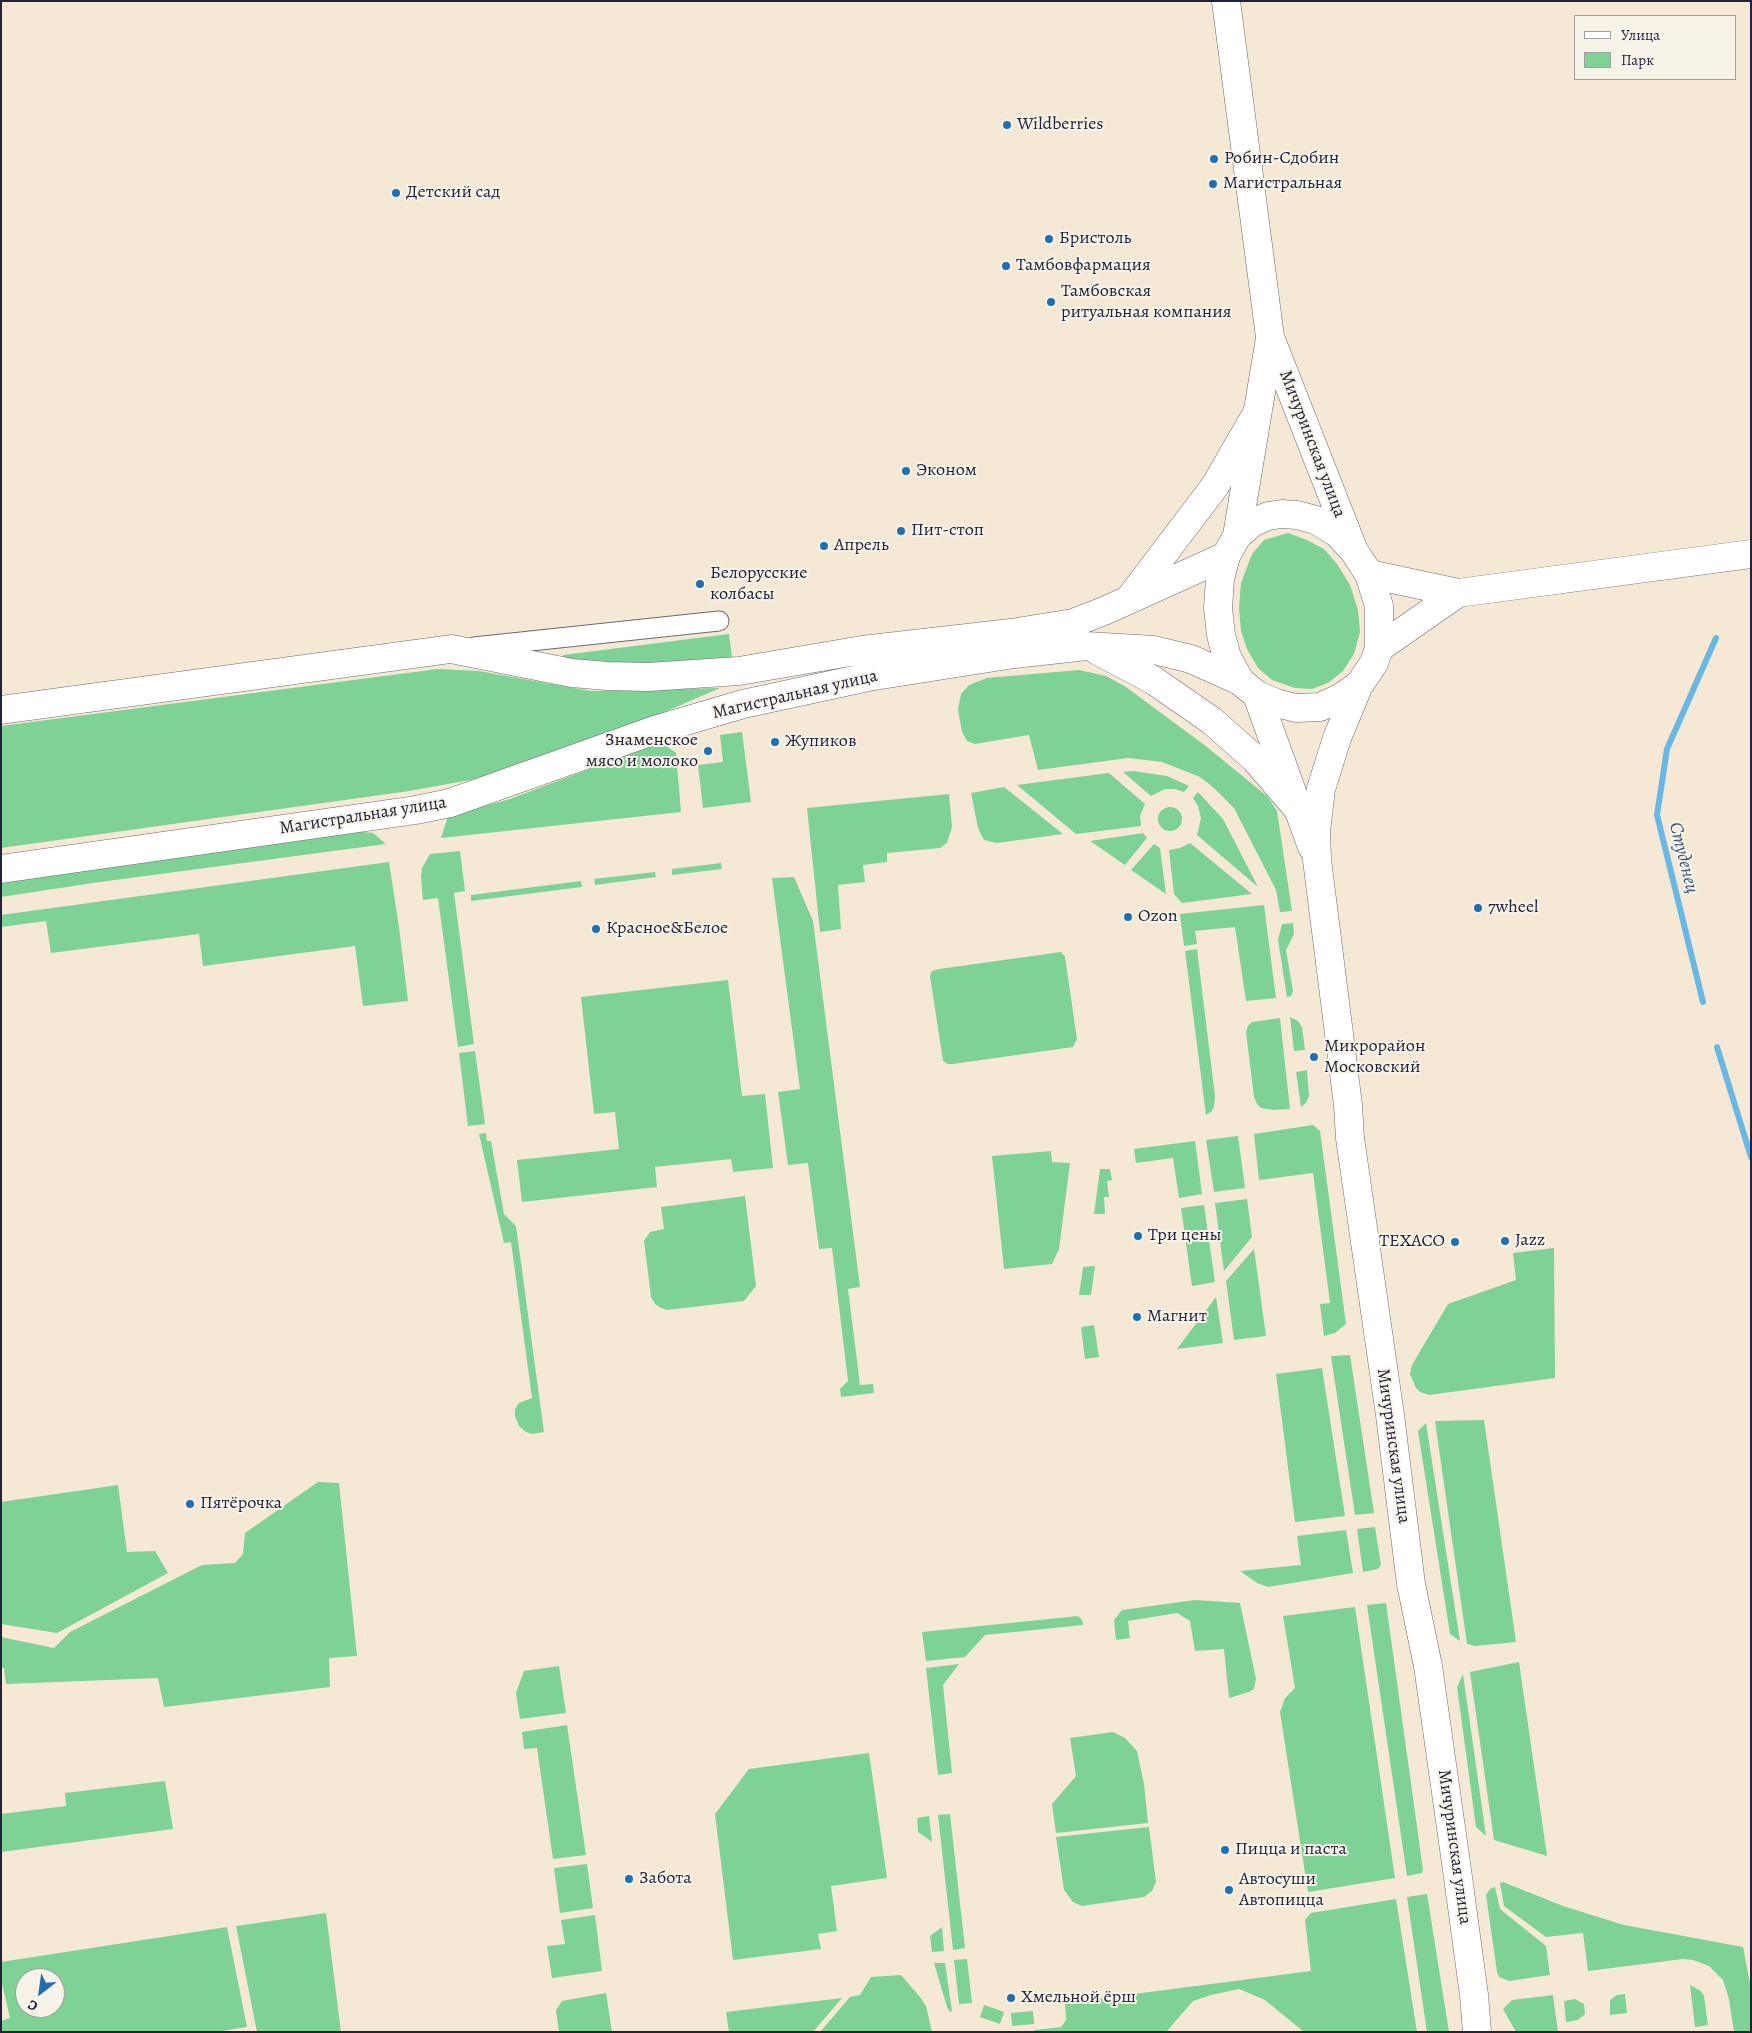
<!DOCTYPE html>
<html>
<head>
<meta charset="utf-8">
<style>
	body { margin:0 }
	#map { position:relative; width:1752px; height:2033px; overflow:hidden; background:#f5e9d5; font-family:Alegreya,serif }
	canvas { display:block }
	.frame { position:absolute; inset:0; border:2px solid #22223b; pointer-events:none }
	.legend { position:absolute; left:1574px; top:15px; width:162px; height:65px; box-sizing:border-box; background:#f7f3e8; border:1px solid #a29fa3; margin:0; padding:6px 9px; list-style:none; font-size:15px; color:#22223b }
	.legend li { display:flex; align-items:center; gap:10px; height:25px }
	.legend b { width:25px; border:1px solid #a29fa3 }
	.north { position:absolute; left:15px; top:1968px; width:50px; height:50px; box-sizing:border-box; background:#f7f3e8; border:1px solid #a29fa3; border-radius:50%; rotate:210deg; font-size:14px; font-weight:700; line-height:20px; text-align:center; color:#22223b }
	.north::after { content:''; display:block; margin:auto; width:18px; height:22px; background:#1f6fb2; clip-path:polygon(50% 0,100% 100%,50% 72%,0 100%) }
</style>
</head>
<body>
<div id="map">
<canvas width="1752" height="2033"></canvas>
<div class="frame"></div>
<ul class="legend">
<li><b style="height:6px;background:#fff"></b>Улица</li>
<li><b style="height:14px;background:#7ed295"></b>Парк</li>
</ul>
<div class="north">С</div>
</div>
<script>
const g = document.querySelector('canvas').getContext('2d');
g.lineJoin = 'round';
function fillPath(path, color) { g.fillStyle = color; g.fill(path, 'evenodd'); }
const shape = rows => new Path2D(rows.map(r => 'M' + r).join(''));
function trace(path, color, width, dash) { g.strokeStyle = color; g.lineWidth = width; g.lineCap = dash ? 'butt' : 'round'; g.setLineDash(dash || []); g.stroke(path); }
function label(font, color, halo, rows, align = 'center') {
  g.font = font + ' Alegreya,serif'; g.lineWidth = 4; g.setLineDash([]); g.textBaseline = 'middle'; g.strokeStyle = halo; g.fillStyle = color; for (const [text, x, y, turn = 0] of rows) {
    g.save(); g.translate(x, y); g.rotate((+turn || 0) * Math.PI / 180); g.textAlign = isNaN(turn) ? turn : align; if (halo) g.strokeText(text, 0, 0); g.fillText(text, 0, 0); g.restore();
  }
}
fillPath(shape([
	[1288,533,1307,540,1324,549,1337,564,1350,585,1358,610,1360,632,1354,654,1343,671,1328,683,1312,689,1295,688,1272,680,1258,668,1247,649,1241,631,1239,608,1241,583,1252,554,1264,540],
	[729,634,732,657,646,667,564,660,563,655],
	[438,669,479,671,591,691,720,688,586,746,481,778,409,791,1,848,1,726],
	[1079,670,1106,676,1126,687,1207,747,1268,797,1277,811,1292,911,1280,912,1276,890,1234,808,1214,788,1200,777,1162,762,1128,758,1038,770,1029,735,975,744,967,741,962,732,958,710,961,694,969,685,987,678],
	[742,732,751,802,703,808,698,765,723,762,720,735],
	[661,742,676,753,681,812,441,838,448,816,510,799],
	[1133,771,1167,776,1189,786,1184,792,1175,789,1165,789,1151,796,1123,772],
	[1109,773,1145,804,1140,816,1141,826,1076,834,1017,785],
	[1004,787,1063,834,997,843,984,840,978,828,971,793],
	[1198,792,1223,819,1258,887,1197,835,1201,818,1198,806,1193,798],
	[949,794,952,827,947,843,940,848,887,853,887,862,863,865,865,882,838,885,841,929,820,932,807,808],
	'1158 819a12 12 0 1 1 24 0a12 12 0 1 1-24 0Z',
	[356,831,373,833,386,844,100,882,1,897,1,883],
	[1143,833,1147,838,1125,865,1090,841],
	[1190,843,1252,894,1182,903,1174,894,1169,850,1180,848],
	[1154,844,1160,848,1166,894,1131,870],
	[460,851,465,891,454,893,474,1044,458,1047,438,898,423,900,421,877,422,868,430,854],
	[389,862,399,927,408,1001,363,1006,355,946,203,966,199,934,51,953,46,921,1,927,1,915],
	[721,863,722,869,672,875,672,869],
	[655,872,656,877,595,885,594,879],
	[794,877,813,921,860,1287,848,1289,860,1385,873,1384,874,1393,841,1397,840,1389,848,1381,832,1248,819,1249,808,1163,788,1165,778,1092,800,1089,772,878],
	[581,881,582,887,471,901,471,895],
	[1264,905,1276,998,1246,1001,1235,927,1195,931,1197,944,1184,946,1180,914],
	[1293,923,1294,934,1286,950,1293,991,1291,996,1287,997,1278,940,1282,924],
	[1197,949,1215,1096,1214,1107,1211,1112,1206,1115,1185,951],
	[1061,952,1065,957,1077,1039,1073,1047,953,1064,948,1064,943,1061,930,976,932,971,939,969],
	[728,980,742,1096,765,1094,773,1168,733,1172,731,1159,655,1167,657,1187,522,1202,517,1160,619,1149,615,1112,594,1114,581,997],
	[1290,1017,1298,1021,1302,1027,1305,1050,1294,1051],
	[1280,1018,1290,1109,1274,1110,1261,1108,1257,1104,1254,1097,1246,1032,1248,1026,1252,1022],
	[475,1051,485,1124,468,1126,459,1053],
	[1307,1070,1309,1096,1306,1103,1301,1107,1296,1072],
	[1313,1125,1320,1131,1346,1324,1335,1333,1324,1336,1320,1304,1330,1303,1313,1173,1259,1180,1254,1134],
	[486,1133,487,1141,491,1141,504,1214,516,1226,544,1432,532,1434,526,1432,519,1426,515,1416,515,1409,519,1403,532,1398,511,1242,504,1243,479,1134],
	[1238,1136,1245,1188,1214,1192,1206,1140],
	[1195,1141,1202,1194,1179,1198,1173,1158,1136,1163,1134,1149],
	[1051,1151,1052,1162,1070,1163,1059,1249,1052,1264,1004,1269,992,1156],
	[1100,1169,1110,1169,1112,1180,1107,1181,1109,1197,1104,1197,1105,1214,1094,1214],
	[745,1196,756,1286,744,1301,667,1310,661,1308,655,1304,651,1297,644,1241,650,1232,664,1229,661,1207],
	[1247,1199,1252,1237,1224,1271,1215,1203],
	[1204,1205,1215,1282,1192,1286,1181,1208],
	[1554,1248,1555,1378,1429,1395,1420,1392,1416,1388,1410,1374,1412,1365,1448,1304,1516,1280,1513,1253],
	[1254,1249,1266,1336,1234,1340,1226,1281],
	[1095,1266,1091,1295,1079,1295,1083,1267],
	[1216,1297,1223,1343,1177,1349],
	[1094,1325,1099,1357,1085,1359,1081,1327],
	[1350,1355,1374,1513,1355,1515,1331,1356],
	[1322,1368,1345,1516,1295,1522,1276,1374],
	[1484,1420,1516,1642,1475,1646,1467,1644,1435,1421],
	[1426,1423,1460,1641,1450,1634,1418,1431],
	[318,1482,339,1483,357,1656,329,1658,330,1687,164,1707,158,1678,6,1684,4,1668,1,1668,1,1637,54,1648,70,1632,202,1565,235,1563,243,1554,245,1533],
	[118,1485,127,1552,155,1551,168,1573,57,1633,1,1624,1,1502],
	[1375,1527,1381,1565,1378,1569,1363,1572,1357,1529],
	[1346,1530,1353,1573,1268,1587,1257,1583,1240,1571,1301,1565,1297,1536],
	[1195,1600,1240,1603,1256,1679,1254,1689,1249,1692,1229,1698,1224,1649,1195,1651,1190,1621,1177,1613,1128,1621,1130,1638,1116,1640,1114,1620,1122,1610],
	[1386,1603,1423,1870,1422,1873,1407,1876,1367,1605],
	[1355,1607,1395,1878,1308,1892,1280,1712,1285,1698,1295,1688,1283,1616],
	[1078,1616,1082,1620,1083,1625,985,1635,965,1657,926,1661,922,1632],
	[1519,1662,1547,1856,1494,1840,1470,1672],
	[959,1664,943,1685,952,1773,938,1775,926,1668],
	[559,1666,566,1713,520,1719,516,1693,524,1671],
	[1463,1674,1486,1836,1476,1827,1457,1687],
	[567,1725,586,1855,553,1859,537,1748,524,1749,522,1732],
	[1113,1732,1125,1738,1137,1751,1144,1784,1148,1823,1056,1833,1052,1804,1076,1776,1070,1738],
	[869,1753,887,1878,831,1886,837,1931,818,1934,821,1949,733,1960,715,1814,749,1769],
	[165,1781,173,1829,1,1852,1,1814,66,1806,65,1793],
	[950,1814,965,1948,953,1950,938,1815],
	[929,1816,932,1842,918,1832,917,1818],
	[1149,1827,1156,1882,1152,1891,1144,1897,1082,1906,1073,1902,1064,1890,1056,1837],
	[587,1864,593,1908,560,1913,554,1868],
	[1503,1882,1563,1906,1624,1925,1743,1947,1751,1989,1751,2032,1734,2032,1729,1999,1723,1980,1709,1966,1693,1960,1683,1959,1588,1971,1583,1933,1546,1937,1504,1906,1500,1883],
	[1495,1887,1500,1909,1546,1946,1550,1975,1509,1981,1499,1977,1497,1972,1486,1895,1490,1889],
	[1427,1894,1449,2032,1427,2032,1407,1897],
	[1396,1899,1417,2032,1304,2032,1265,2000,1239,1989,1211,1995,1193,2001,1166,2032,1034,2032,1035,2030,1061,2027,1066,2020,1065,2003,1311,1971,1305,1920,1311,1913],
	[326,1913,341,2032,257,2032,236,1926],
	[595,1915,602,1971,552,1978,547,1946,565,1944,561,1920],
	[227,1927,247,2027,216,2032,1,2032,1,2021,10,2018,1,1979,1,1962],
	[25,1978,55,1978,55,2008,25,2008],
	[942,1927,944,1951,932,1952,930,1936],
	[967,1959,972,2003,959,2004,954,1960],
	[934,1963,945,1963,952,2011,950,2012,947,2007],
	[901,1975,920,1997,926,2006,932,2032,820,2032,850,1997,860,1995,871,1977],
	[1690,1985,1701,1991,1704,1996,1708,2025,1695,2027],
	[606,1993,612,2032,559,2032,556,2010,562,2001],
	[1625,1994,1627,2013,1610,2015,1610,2000,1617,1995],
	[1553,1995,1558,2032,1516,2032,1503,2009,1512,2000],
	[842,1998,813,2032,729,2032,726,2012],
	[1575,1999,1584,2004,1585,2014,1578,2020,1566,2022,1564,2001],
	[984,2005,1004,2012,1000,2024,980,2017],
	[1033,2011,1034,2024,1012,2026,1011,2013]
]), '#7ed295');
trace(shape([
	[1703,1002,1657,815,1667,749,1716,638],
	[1717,1047,1751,1157]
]), '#69b8e4', 6);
const street = shape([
	[474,647,719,621]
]);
const secondary = shape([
	[1237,536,1252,523,1268,516,1282,514,1297,515,1316,520,1337,533,1354,551],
	[1369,574,1458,593,1751,554],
	[1130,598,1215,486,1257,413],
	[1379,648,1458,593],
	[1098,651,1153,680,1212,721,1255,759,1297,808],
	[1257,695,1276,703,1296,708,1320,707,1340,698,1359,685],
	[1,710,451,649,572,673,607,676,648,677,739,671,862,650,1011,633,1073,623,1104,611,1226,556],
	[1,869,416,810,450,803,655,730,743,704,868,677,1014,654,1087,646,1154,650,1191,659,1240,681]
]);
const primary = shape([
	[1226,1,1270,337,1354,551,1369,574,1379,606,1379,648,1374,663,1359,685,1337,738,1321,789,1316,831,1317,860,1348,1105,1350,1138,1390,1415,1411,1584,1428,1666,1457,1870,1474,1995,1477,2032],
	[1270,338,1237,536,1226,556,1220,579,1218,608,1221,635,1227,657,1240,681,1257,695,1312,847]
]);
trace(street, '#6c6871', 21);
trace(secondary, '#6c6871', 29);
trace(primary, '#6c6871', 29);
trace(street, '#fff', 19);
trace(secondary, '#fff', 28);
trace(primary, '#fff', 28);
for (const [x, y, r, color] of [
	[1007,125,5,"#1f6fb2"],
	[1214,159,5,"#1f6fb2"],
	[1213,184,5,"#1f6fb2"],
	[396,193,5,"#1f6fb2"],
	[1049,239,5,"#1f6fb2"],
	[1006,266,5,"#1f6fb2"],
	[1051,302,5,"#1f6fb2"],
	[906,471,5,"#1f6fb2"],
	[901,531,5,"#1f6fb2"],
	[824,546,5,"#1f6fb2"],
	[700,584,5,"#1f6fb2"],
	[775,742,5,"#1f6fb2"],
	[708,751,5,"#1f6fb2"],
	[1478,908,5,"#1f6fb2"],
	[1128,917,5,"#1f6fb2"],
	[596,929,5,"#1f6fb2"],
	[1314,1057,5,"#1f6fb2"],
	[1138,1236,5,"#1f6fb2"],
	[1505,1241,5,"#1f6fb2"],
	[1455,1242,5,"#1f6fb2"],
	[1137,1317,5,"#1f6fb2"],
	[190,1504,5,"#1f6fb2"],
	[1225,1850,5,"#1f6fb2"],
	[629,1879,5,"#1f6fb2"],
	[1229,1890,5,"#1f6fb2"],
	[1011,1998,5,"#1f6fb2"]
]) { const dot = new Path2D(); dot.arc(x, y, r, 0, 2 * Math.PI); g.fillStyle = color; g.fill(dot); trace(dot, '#f7f3e8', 2); }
label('18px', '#22223b', '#f7f3e8', [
	["Wildberries",1017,125],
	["Робин-Сдобин",1224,159],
	["Магистральная",1223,184],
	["Детский сад",406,193],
	["Бристоль",1059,239],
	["Тамбовфармация",1016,266],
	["Тамбовская",1061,292],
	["ритуальная компания",1061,313],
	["Эконом",916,471],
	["Пит-стоп",911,531],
	["Апрель",834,546],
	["Белорусские",710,574],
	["колбасы",710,595],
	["Знаменское",698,741,"right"],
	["мясо и молоко",698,762,"right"],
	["Жупиков",785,742],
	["7wheel",1488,908],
	["Ozon",1138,917],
	["Красное&Белое",606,929],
	["Микрорайон",1324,1047],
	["Московский",1324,1068],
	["Три цены",1148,1236],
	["Jazz",1515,1241],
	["ТЕХАСО",1445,1242,"right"],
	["Магнит",1147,1317],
	["Пятёрочка",200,1504],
	["Пицца и паста",1235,1850],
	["Забота",639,1879],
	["Автосуши",1239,1880],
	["Автопицца",1239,1901],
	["Хмельной ёрш",1021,1998]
], 'left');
label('18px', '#22223b', '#f7f3e8', [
	["Мичуринская улица",1312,444,69],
	["Магистральная улица",795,695,-13],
	["Магистральная улица",363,816,-9],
	["Мичуринская улица",1393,1446,82],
	["Мичуринская улица",1454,1847,82]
]);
label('italic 19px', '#3b5676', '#f7f3e8', [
	["Студенец",1683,858,76]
]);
</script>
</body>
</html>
